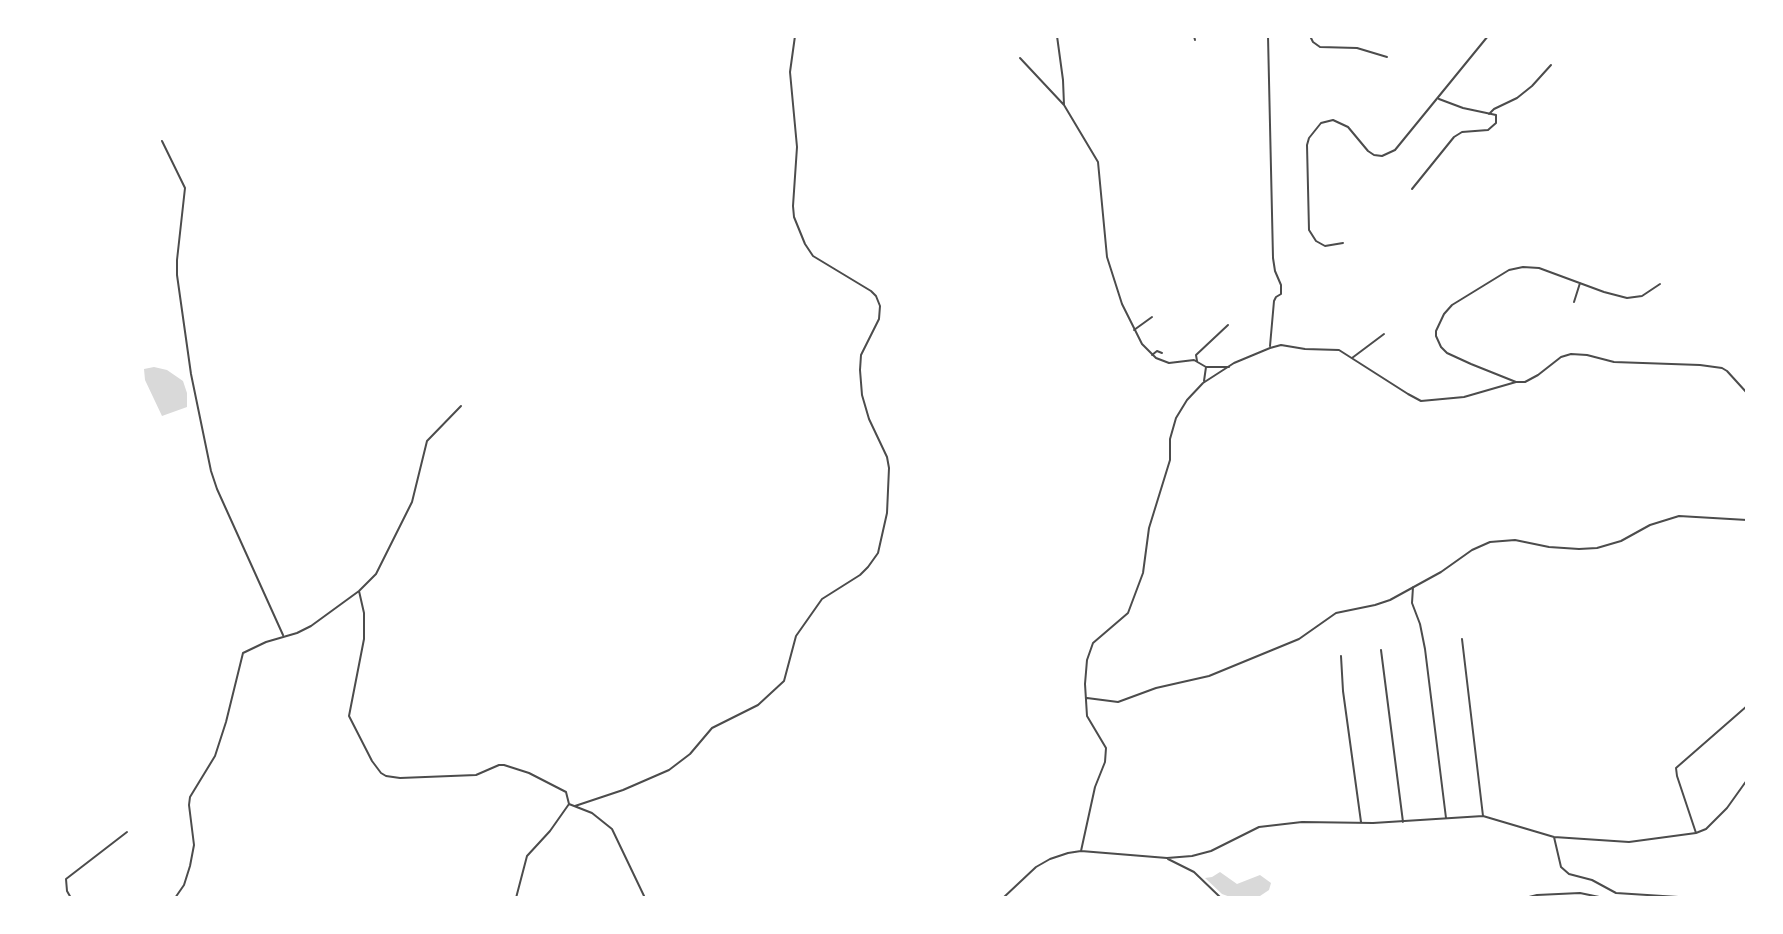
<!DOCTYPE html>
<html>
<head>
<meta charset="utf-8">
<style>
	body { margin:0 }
	#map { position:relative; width:1783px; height:934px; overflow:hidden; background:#fff; font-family:Figtree,sans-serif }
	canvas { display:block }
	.frame { position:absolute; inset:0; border:38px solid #fff; pointer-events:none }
</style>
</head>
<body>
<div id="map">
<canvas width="1783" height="934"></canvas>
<div class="frame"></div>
</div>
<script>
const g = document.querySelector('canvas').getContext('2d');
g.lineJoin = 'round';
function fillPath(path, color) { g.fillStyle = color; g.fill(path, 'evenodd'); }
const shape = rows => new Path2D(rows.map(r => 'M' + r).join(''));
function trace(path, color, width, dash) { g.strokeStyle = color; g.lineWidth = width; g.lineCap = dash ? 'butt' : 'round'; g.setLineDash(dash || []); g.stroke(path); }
fillPath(shape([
	[154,367,167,370,183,381,187,393,187,407,162,416,145,380,144,369],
	[1220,872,1237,884,1260,875,1271,883,1269,890,1257,898,1233,898,1222,894,1205,878,1212,877]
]), '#d9d9d9');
trace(shape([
	[1057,36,1063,80,1064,105,1098,162,1107,257,1122,304,1142,344,1156,358,1169,363,1194,360,1206,367],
	[1194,36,1195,40],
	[1268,36,1273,258,1275,271,1281,285,1281,294,1276,297,1274,301,1270,346],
	[1310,36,1313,42,1320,47,1357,48,1387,57],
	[1020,58,1064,105],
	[1489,114,1494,109,1517,98,1532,86,1551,65],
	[162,141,185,188,177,260,177,275,191,374,211,471,217,489,283,635],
	[1412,189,1454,137,1462,132,1488,130,1496,123,1496,115,1463,108,1439,99],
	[1343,243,1325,246,1316,241,1309,230,1307,145,1309,138,1321,123,1333,120,1348,127,1368,151,1374,155,1382,156,1395,150,1488,36],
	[1574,302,1580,283],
	[1134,330,1152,317],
	[1152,355,1157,351,1162,353],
	[1352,358,1384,334],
	[1197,361,1196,355,1228,325],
	[1206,367,1229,367],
	[1204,381,1206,367],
	[1516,382,1471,364,1447,353,1441,347,1436,336,1436,331,1444,314,1452,305,1509,270,1523,267,1539,268,1604,292,1627,298,1642,296,1660,284],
	[1413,587,1412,603,1420,624,1425,649,1446,818],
	[359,591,364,613,364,639,349,716,372,761,381,773,386,776,400,778,476,775,499,765,504,765,529,773,566,792,569,804],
	[1462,639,1483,816],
	[1381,650,1403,822],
	[1341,656,1343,691,1361,822],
	[1087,698,1118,702,1156,688,1209,676,1299,639,1336,613,1375,605,1390,600,1441,572,1472,550,1490,542,1515,540,1549,547,1579,549,1597,548,1621,541,1650,525,1679,516,1747,520],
	[1747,706,1676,768,1677,776,1696,833,1706,829,1727,808,1747,780],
	[569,804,592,813,612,829,645,898],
	[575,806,623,790,669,770,690,754,712,728,758,705,784,681,796,636,822,599,860,575,868,567,878,553,887,513,889,468,887,457,869,419,862,395,860,370,861,355,879,319,880,306,876,296,871,291,813,256,805,244,794,217,793,206,797,147,790,72,795,36],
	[1554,837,1561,867,1569,874,1592,880,1616,893,1694,898],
	[1081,851,1095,787,1105,762,1106,748,1087,716,1085,684,1087,660,1093,643,1128,613,1143,573,1149,528,1170,460,1170,439,1176,418,1187,400,1203,383,1234,363,1270,348,1281,345,1305,349,1339,350,1408,394,1421,401,1464,397,1516,382,1525,382,1538,375,1561,357,1571,354,1587,355,1614,362,1700,365,1722,368,1727,371,1747,393],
	[1168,859,1194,872,1221,898],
	[71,898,67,891,66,879,127,832],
	[175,898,184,885,190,866,194,845,189,805,190,797,215,756,226,722,243,653,266,642,297,633,311,626,359,591,376,574,412,502,427,441,461,406],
	[516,898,527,856,550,831,569,804],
	[1003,898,1036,867,1050,859,1068,853,1081,851,1167,858,1192,856,1211,851,1259,827,1302,822,1373,823,1483,816,1554,837,1629,842,1696,833],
	[1525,898,1537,895,1580,893,1604,898]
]), '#4c4c4c', 2);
</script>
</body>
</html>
